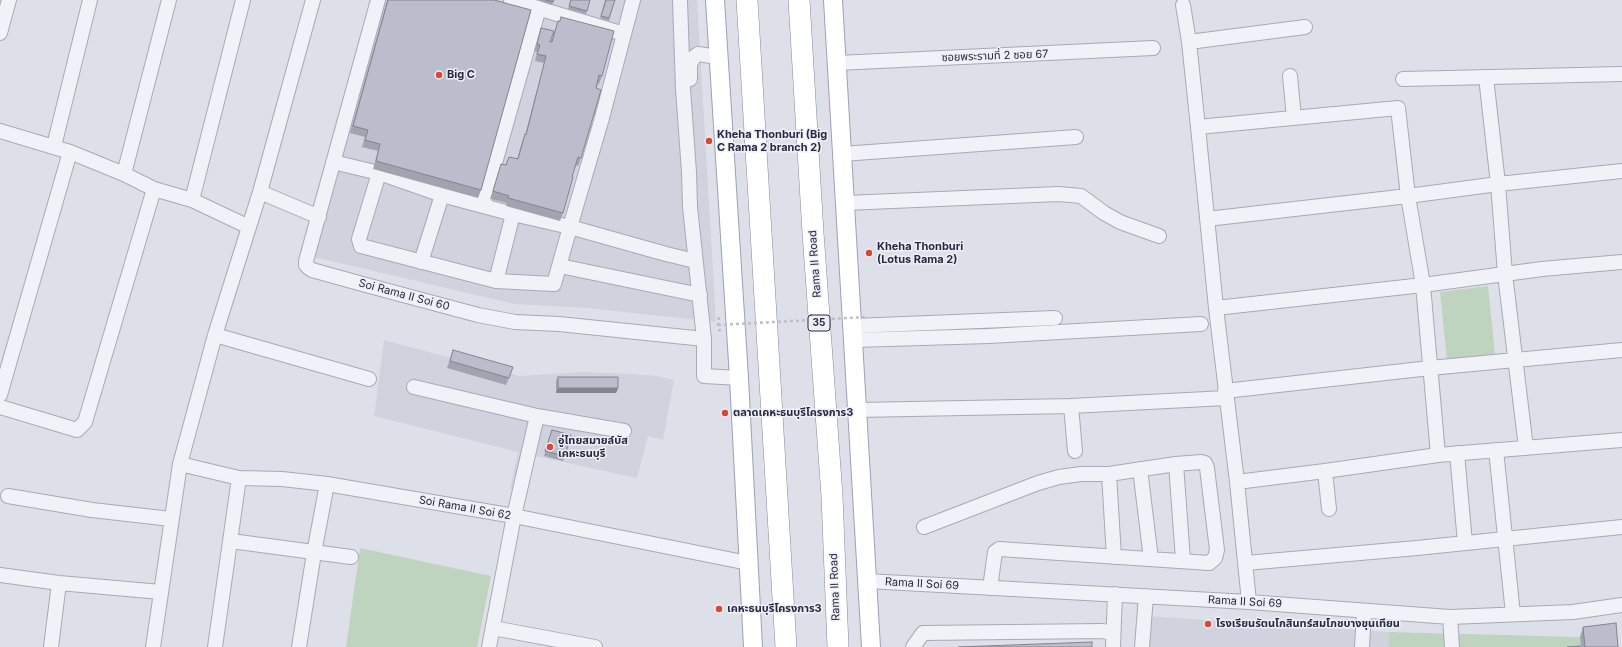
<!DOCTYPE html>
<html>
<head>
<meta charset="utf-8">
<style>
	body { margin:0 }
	canvas { display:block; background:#dee0e9 }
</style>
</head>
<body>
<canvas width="1622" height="647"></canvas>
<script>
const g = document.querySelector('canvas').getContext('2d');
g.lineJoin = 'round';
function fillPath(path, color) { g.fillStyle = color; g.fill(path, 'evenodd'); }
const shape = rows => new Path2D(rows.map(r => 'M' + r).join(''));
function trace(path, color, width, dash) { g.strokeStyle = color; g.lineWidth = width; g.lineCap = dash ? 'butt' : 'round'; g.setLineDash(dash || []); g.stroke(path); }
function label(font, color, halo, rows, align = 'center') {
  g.font = font + ' Inter,"Noto Sans Thai",sans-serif'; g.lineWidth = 3; g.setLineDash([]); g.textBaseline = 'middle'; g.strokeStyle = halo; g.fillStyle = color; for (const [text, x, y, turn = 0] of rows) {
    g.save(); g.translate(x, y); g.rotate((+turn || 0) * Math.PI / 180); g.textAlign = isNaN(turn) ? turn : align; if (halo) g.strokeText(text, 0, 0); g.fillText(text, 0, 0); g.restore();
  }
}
fillPath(shape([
	[384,0,697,0,716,322,587,308,514,304,314,257,338,176],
	[384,340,519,376,581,372,635,374,657,376,674,380,663,440,648,436,637,478,535,456,527,494,510,489,518,452,374,416],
	[1148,616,1388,632,1389,647,1147,647]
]), '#d0d2de');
fillPath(shape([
	[1488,286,1495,354,1447,360,1440,292],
	[360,548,491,576,477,647,346,647],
	[1388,632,1580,637,1581,647,1389,647]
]), '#bfd4bf');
const minor = shape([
	[378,0,306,261,306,265,309,268,312,270,366,285,478,315,515,322,559,324,704,339,704,376,739,378],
	[511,0,624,34],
	[680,0,683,89,689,172,690,207,704,339],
	[1183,5,1189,42,1198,127,1216,308,1237,482,1249,602],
	[0,33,9,0],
	[1189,42,1305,27],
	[837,63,1153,48],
	[1290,76,1294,118],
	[1486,77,1498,184,1505,274,1526,448],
	[690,79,690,64,694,57,698,54,718,57],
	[1403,79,1622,74],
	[1198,127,1398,108,1408,196,1423,285,1438,455],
	[0,131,70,152,124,174,154,189,192,200,249,227],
	[54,146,90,0],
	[842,154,1076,137],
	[333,162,379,173,442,195,513,214,570,227,666,254,695,261],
	[379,173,359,239,361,246,496,281,554,284,570,227,602,118,633,0],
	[124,174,169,0],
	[260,192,319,217],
	[192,200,243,0],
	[845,203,1059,194,1081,196,1104,213,1120,222,1159,236],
	[483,205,539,8],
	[1207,219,1408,196,1498,184,1622,171],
	[421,262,442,195],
	[560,266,700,295],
	[496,281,513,214],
	[1216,308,1423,285,1542,269,1622,262],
	[853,326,1055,318],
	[215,335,369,379],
	[854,340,989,336,1201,324],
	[414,387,537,416,624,431],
	[1225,391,1430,368,1622,350],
	[0,395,70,152],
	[1071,406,1075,451],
	[0,407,77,430,85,422,154,189],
	[858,410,1071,406,1226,398],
	[1496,450,1513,614],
	[1457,453,1465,543],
	[180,464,239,478,282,479,327,484,514,516,748,563],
	[1176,464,1183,560],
	[1140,469,1151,559],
	[1325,471,1329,509],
	[1109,474,1114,557],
	[1237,482,1325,471,1438,455,1622,440],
	[8,496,92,510,171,519],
	[924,527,1038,483,1059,477,1081,474,1109,474,1176,464,1201,462,1205,463,1207,468,1217,550,1215,558,1209,563,999,549,995,552,990,588],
	[231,541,351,557],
	[1246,563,1417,548,1622,527],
	[0,575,59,583,51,647],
	[867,581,1249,602,1450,617,1573,612,1622,605],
	[59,583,161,592],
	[1450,617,1452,647],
	[493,628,595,647],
	[153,647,180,464,215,335,260,192,313,0],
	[215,647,239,478],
	[299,647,314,553,327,484],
	[489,647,514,516,537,416],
	[913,647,923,633,1102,631,1113,633],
	[1113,647,1115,594],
	[1142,647,1146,596],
	[1362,647,1364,612]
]);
const major = shape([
	[715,0,739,378,753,647],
	[833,0,871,647]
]);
const highway = shape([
	[747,0,786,647],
	[799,0,813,233,832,496,838,647]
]);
trace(minor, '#a7a9b7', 16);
trace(major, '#9da0b6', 20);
trace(highway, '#8489a1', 22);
trace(shape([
	[719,317,718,325,720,332]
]), '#bcbec8', 2.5, [3, 3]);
trace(minor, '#f1f2f7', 14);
trace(major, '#fff', 18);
trace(highway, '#fff', 21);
trace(shape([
	[718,325,866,317]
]), '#bcbec8', 2.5, [3, 3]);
fillPath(shape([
	[387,0,494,0,481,190,478,198,373,169,378,151,362,147,365,137,350,133],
	[540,0,554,0,552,5,540,1],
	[571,0,590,0,586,14,568,9],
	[605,0,615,0,609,21,600,18],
	[558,21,602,76,599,84,598,83,581,158,578,166,575,165,563,213,560,221,506,206,507,203,490,199,501,164,506,165,509,157,517,159,522,142,525,134,525,135,544,63,535,61,537,52,534,51,539,35,541,28,550,42,551,42],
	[453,350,509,378,506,385,447,368],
	[558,377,618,388,616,393,556,393,556,381],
	[552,430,565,456,563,461,544,456],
	[1583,627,1618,647,1581,647,1580,637]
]), '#a1a3af');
fillPath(shape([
	[558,388,618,388,616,393,556,393]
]), '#83848f');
const building = shape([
	[388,0,494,0,531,10,481,190,376,161,380,144,365,140,368,130,353,126,388,0],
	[546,0,554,0,553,2,546,0],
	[571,0,590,0,587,11,569,6,571,0],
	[606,0,615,0,609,18,601,16,606,0],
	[561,17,614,31,602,76,599,75,596,88,601,90,581,158,578,157,572,177,573,177,563,213,508,198,509,196,493,191,501,164,506,165,509,157,518,159,525,134,526,135,546,56,537,54,540,45,537,44,541,28,554,31,550,42,552,42,558,21,560,21,561,17],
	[453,350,513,367,509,378,450,361,453,350],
	[558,377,618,377,618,388,558,388,558,377],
	[552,430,571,435,565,456,545,451,552,430],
	[1616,623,1618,647,1585,647,1583,627,1616,623],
	[1092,642,1092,647,958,647,1092,642],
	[1580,646,1580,647,1567,647,1580,646]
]);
fillPath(building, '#bbbdcc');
trace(building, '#83848f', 1);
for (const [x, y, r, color] of [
	[439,75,4,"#d84839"],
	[709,141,4,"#d84839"],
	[869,253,4,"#d84839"],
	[725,413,4,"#d84839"],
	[550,447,4,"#d84839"],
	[719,609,4,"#d84839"],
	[1208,624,4,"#d84839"]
]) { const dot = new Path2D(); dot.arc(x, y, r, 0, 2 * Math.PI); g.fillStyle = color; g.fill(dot); trace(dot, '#eeeff6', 1.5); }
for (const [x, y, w] of [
	[819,323,22]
]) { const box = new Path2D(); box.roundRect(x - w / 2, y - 8, w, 16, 3); g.fillStyle = '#eeeff6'; g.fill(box); trace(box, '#262941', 1); }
label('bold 10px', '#262941', null, [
	["35",819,323]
]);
label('11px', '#262941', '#eeeff6', [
	["ซอยพระรามที่ 2 ซอย 67",995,56,-2],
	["Rama II Road",815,264,-94],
	["Soi Rama II Soi 60",404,295,15],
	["Soi Rama II Soi 62",465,508,10],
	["Rama II Soi 69",922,584,3],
	["Rama II Road",835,587,-92],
	["Rama II Soi 69",1245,602,3]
]);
label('bold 11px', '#262941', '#eeeff6', [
	["Big C",447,75],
	["Kheha Thonburi (Big",717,135],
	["C Rama 2 branch 2)",717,148],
	["Kheha Thonburi",877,247],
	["(Lotus Rama 2)",877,260],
	["ตลาดเคหะธนบุรีโครงการ3",733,413],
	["อู่ไทยสมายล์บัส",558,441],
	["เคหะธนบุรี",558,454],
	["เคหะธนบุรีโครงการ3",727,609],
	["โรงเรียนรัตนโกสินทร์สมโภชบางขุนเทียน",1216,624]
], 'left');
</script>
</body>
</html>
